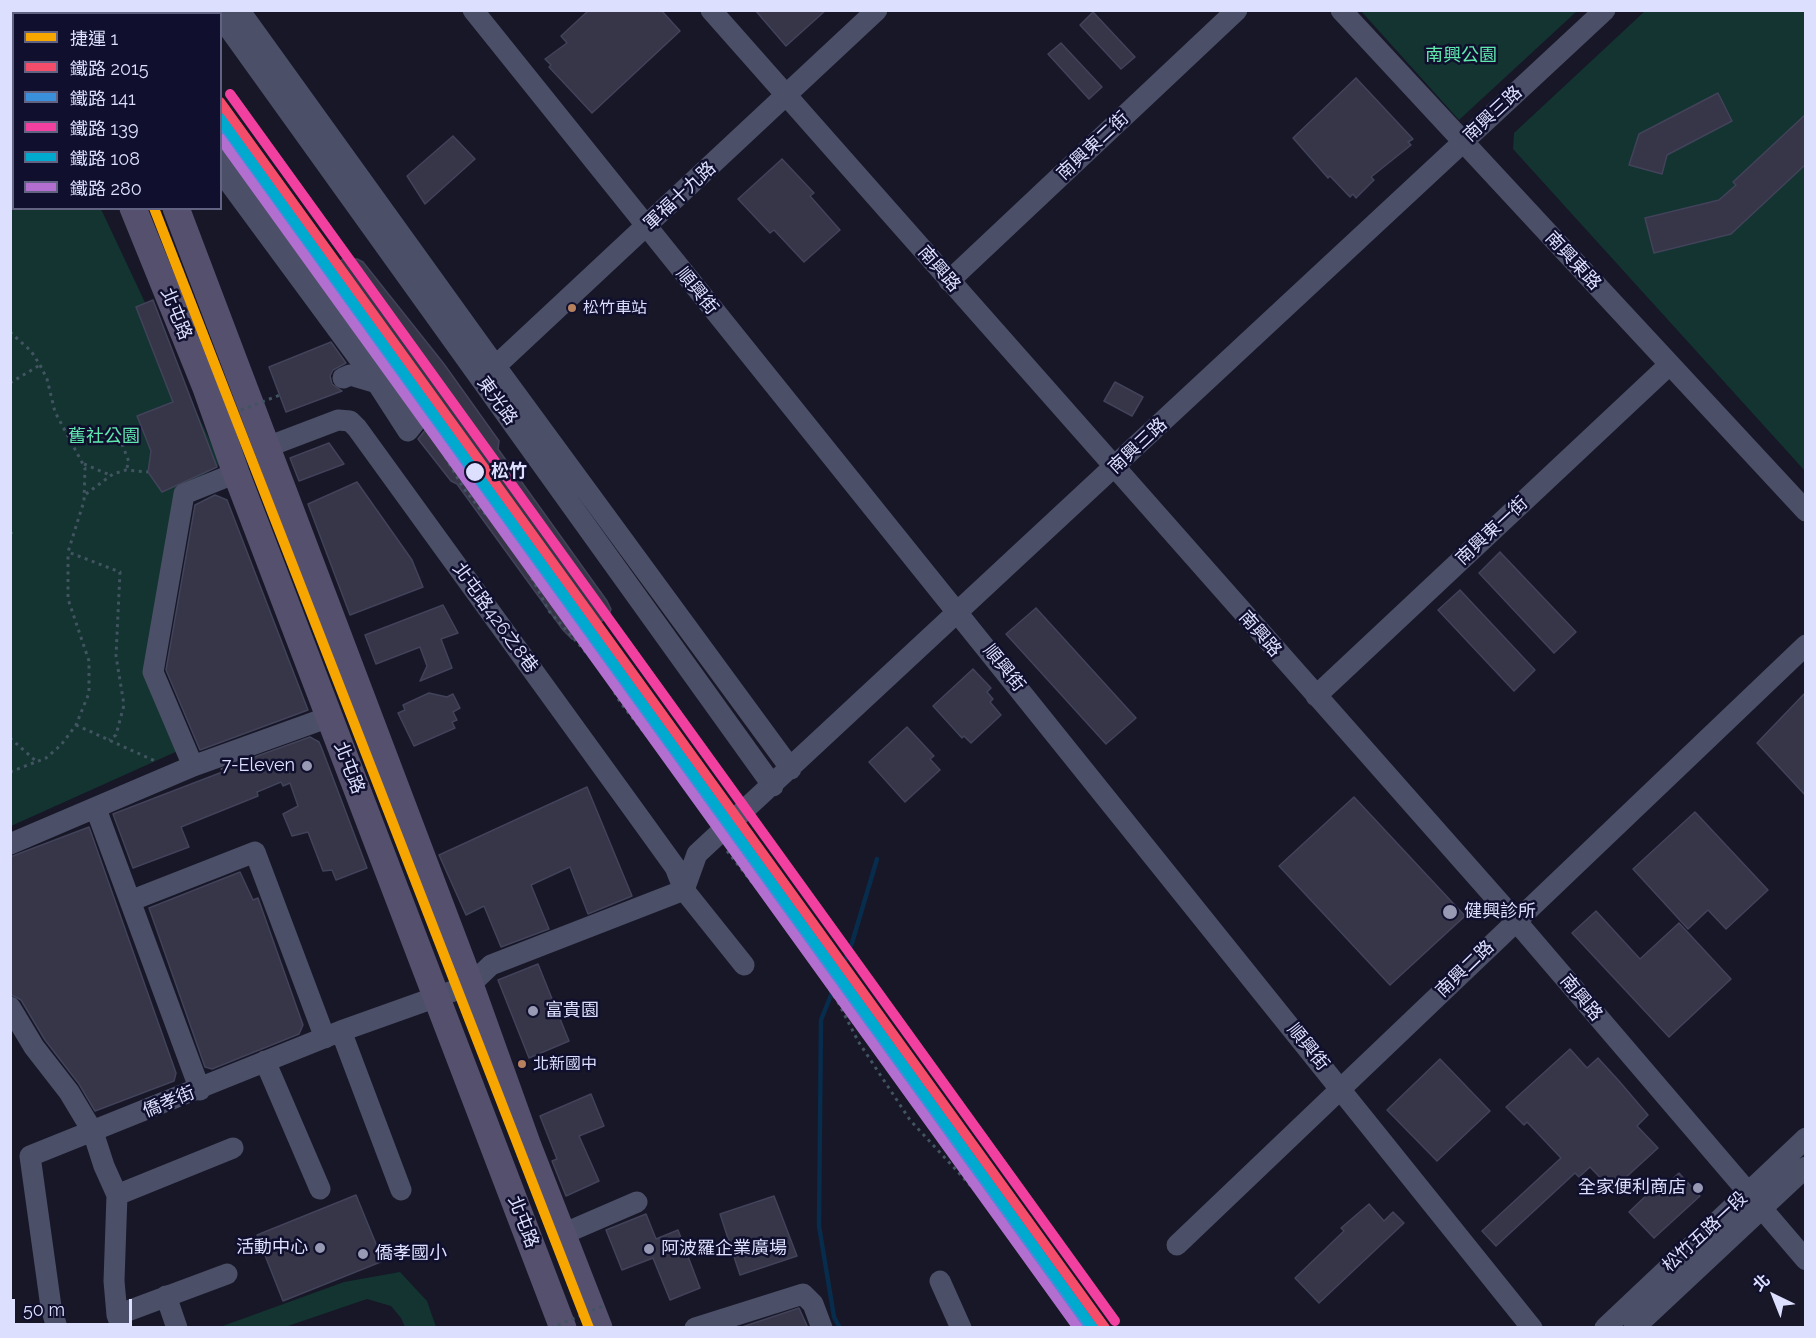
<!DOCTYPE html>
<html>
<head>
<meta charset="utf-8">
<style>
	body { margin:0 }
	#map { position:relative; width:1816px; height:1338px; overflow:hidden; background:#171727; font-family:Raleway,"Noto Sans TC",sans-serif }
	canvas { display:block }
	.frame { position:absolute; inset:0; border:12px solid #dddfff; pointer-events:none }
	.legend { position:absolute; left:12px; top:12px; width:210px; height:198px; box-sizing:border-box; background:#10102e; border:2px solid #626382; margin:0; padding:8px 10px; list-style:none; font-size:18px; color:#dddfff }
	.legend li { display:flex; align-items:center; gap:12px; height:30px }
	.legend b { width:30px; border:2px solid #626382 }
	.north { position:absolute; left:1744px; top:1266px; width:60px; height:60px; -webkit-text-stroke:4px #10102e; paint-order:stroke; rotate:317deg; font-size:16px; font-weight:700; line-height:24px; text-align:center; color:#dddfff }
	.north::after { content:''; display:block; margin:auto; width:21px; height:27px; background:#dddfff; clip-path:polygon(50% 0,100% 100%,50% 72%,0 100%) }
	.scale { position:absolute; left:12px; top:1299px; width:120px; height:27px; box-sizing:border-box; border:3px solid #dddfff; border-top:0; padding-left:8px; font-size:18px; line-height:21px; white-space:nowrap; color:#dddfff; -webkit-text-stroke:4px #10102e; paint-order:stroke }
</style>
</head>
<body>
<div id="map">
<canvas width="1816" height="1338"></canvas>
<div class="frame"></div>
<ul class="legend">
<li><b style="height:8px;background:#f7a600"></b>捷運 1</li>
<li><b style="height:8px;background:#f44d6c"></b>鐵路 2015</li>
<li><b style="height:8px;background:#3a90db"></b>鐵路 141</li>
<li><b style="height:8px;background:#f240a1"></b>鐵路 139</li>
<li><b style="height:8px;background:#00a9ce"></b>鐵路 108</li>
<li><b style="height:8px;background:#b36fd0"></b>鐵路 280</li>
</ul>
<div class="north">北</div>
<div class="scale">50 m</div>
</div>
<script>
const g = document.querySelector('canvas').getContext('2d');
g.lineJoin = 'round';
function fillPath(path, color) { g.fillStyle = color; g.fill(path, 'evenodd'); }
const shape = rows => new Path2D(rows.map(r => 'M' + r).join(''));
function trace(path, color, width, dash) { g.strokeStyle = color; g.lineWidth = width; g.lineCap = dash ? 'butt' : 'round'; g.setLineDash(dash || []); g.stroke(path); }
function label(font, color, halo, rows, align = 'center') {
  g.font = font + ' Raleway,"Noto Sans TC",sans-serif'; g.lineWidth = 5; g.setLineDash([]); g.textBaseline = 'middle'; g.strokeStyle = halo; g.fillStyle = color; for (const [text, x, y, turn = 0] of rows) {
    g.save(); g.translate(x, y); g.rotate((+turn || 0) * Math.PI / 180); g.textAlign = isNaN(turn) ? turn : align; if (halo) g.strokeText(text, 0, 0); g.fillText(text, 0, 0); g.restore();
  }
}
fillPath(shape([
	[1361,11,1577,11,1459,120],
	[1645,11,1805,11,1805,471,1513,149,1514,133],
	[13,130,14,208,101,209,221,464,186,486,151,673,180,750,11,826,10,132],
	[400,1272,427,1301,436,1327,405,1327,401,1318,391,1306,367,1299,285,1327,220,1327,344,1282]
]), '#133430');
trace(shape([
	[840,1328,834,1317,819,1226,821,1020,852,943,877,859]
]), '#082c4c', 4.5);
const building = shape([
	[589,10,661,10,680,31,592,113,549,67,551,65,545,59,567,43,561,36,589,10],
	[755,10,826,10,786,46,755,10],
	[1093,12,1135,57,1121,69,1080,25,1093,12],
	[1061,43,1102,87,1089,99,1048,54,1061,43],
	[1356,78,1413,139,1408,142,1411,145,1371,177,1374,180,1356,198,1353,194,1350,197,1330,176,1328,178,1293,138,1356,78],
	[1718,93,1732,121,1667,155,1662,174,1629,165,1639,134,1718,93],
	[1806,114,1806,164,1731,234,1654,253,1645,218,1719,200,1736,185,1733,182,1806,114],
	[453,136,475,159,425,204,407,176,453,136],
	[782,159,814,193,810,196,840,230,804,262,774,230,770,233,738,199,782,159],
	[343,259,357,259,363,262,444,364,499,441,498,449,607,601,611,609,609,615,589,632,592,635,572,639,563,630,457,484,451,481,418,439,430,424,432,413,327,270,343,259],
	[189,286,258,468,252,470,221,382,183,289,189,286],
	[153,300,217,467,162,492,148,472,151,451,137,416,173,402,136,307,153,300],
	[331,342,346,363,333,370,330,376,332,384,342,391,286,412,269,367,331,342],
	[1115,382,1143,397,1132,416,1104,401,1115,382],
	[329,443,344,464,299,481,290,458,329,443],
	[357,482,412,560,423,587,350,615,308,504,357,482],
	[215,495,227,500,308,710,200,750,166,670,195,505,215,495],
	[1500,552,1576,632,1554,653,1479,573,1500,552],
	[1460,590,1535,670,1514,691,1438,610,1460,590],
	[443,605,458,633,441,639,452,668,420,681,427,666,420,647,376,664,365,635,443,605],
	[1036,608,1136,718,1106,744,1006,634,1036,608],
	[973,669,991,688,987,692,993,699,990,702,1001,715,971,743,964,736,962,738,933,706,973,669],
	[1806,692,1806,796,1757,743,1806,692],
	[429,693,447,697,453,694,460,708,453,712,457,720,452,722,455,728,414,746,398,713,405,710,403,705,429,693],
	[907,727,934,756,930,759,940,770,905,802,869,762,907,727],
	[310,737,319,742,322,749,367,868,336,880,332,870,323,871,308,832,292,836,283,814,298,806,290,783,283,786,281,782,257,792,258,796,181,827,189,847,133,868,113,814,225,771,221,769,310,737],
	[587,787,632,896,588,914,570,867,531,885,549,929,501,947,484,906,466,915,439,855,587,787],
	[1354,797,1465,916,1390,985,1279,866,1354,797],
	[1695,812,1768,890,1726,929,1708,910,1688,929,1633,869,1695,812],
	[89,827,176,1073,174,1081,95,1111,79,1084,45,1040,21,1000,10,994,10,857,89,827],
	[240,872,253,900,258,898,303,1025,299,1034,212,1069,205,1067,149,908,240,872],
	[1596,911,1640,959,1679,923,1731,979,1669,1037,1572,933,1596,911],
	[538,964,569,1041,529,1058,498,980,538,964],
	[1570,1049,1587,1068,1598,1058,1619,1081,1648,1115,1637,1126,1658,1148,1612,1190,1590,1167,1579,1177,1575,1173,1496,1246,1482,1231,1561,1158,1527,1122,1524,1125,1506,1107,1570,1049],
	[1440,1059,1490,1111,1437,1161,1387,1110,1440,1059],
	[591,1094,604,1126,579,1136,599,1181,566,1196,552,1161,557,1159,540,1116,591,1094],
	[1679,1173,1700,1196,1654,1238,1629,1212,1655,1187,1659,1191,1679,1173],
	[356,1195,383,1261,283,1301,257,1235,356,1195],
	[774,1196,797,1256,740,1275,720,1214,774,1196],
	[1369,1204,1384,1221,1393,1212,1404,1223,1319,1303,1295,1278,1344,1231,1341,1228,1369,1204],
	[646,1214,656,1239,678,1230,700,1288,670,1300,653,1258,622,1270,606,1230,646,1214],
	[799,1308,808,1328,739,1328,799,1308]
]);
fillPath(building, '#363648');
trace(building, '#42425a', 1.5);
trace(shape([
	[10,20,13,28],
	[10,332,31,351,40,365,47,379,55,412,85,468,84,501,68,552,120,572,116,656,124,705,116,735,109,740],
	[10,383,40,365],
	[430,431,464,489,480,509,509,535,549,611,602,670,620,702,682,780,710,820],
	[122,444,129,462,126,470],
	[84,464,110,475],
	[86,494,113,474,126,470,148,472],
	[10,532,14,536],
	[76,725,155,761],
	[10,738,38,763],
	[10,772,46,758,61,745,76,725,89,693,89,661,68,599,68,553],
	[727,851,794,935,839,1004,858,1041,910,1120,981,1197,1076,1328]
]), '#425461', 3, [3, 4.5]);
trace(shape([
	[239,10,496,367,791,769],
	[473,10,1532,1328],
	[711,10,1516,921,1806,1260],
	[1341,10,1806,511],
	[117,14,119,11,121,14],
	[220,16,773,786],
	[10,62,14,60],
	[10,94,14,93],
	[220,147,420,416,408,431,377,383,220,170],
	[949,281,1237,10],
	[485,376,877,10],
	[267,447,338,420,350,421,357,428,631,806,675,867,684,890],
	[1316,696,1669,365],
	[193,766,153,672,184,494,236,473],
	[96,809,200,1090],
	[10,844,193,766,329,717],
	[684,890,697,854,1605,10],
	[130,901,255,852,325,1038],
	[10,1007,34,1047,69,1092,93,1132,104,1166,117,1195,114,1281,117,1315,122,1328],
	[341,1031,401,1190],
	[265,1061,320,1189],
	[117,1195,233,1148],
	[563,1234,637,1202],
	[1177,1245,1806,645],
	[940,1281,961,1328],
	[166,1296,177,1328],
	[117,1315,227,1274],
	[57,1328,51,1307,30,1156,341,1031,470,985,491,965,684,890,744,965],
	[695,1328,803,1294,813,1304,822,1328],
	[1605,1328,1806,1138],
	[1634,1328,1806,1167]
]), '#4c4f68', 21);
trace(shape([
	[31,10,33,14],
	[60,10,62,14],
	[133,208,206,388,236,473,563,1328],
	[176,208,462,962,528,1146,599,1328]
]), '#54506e', 27);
trace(shape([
	[241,410,280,395],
	[551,1328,603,1306]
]), '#425461', 3, [3, 4.5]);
trace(shape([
	[343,378,350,375,377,383,382,389]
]), '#4c4f68', 21);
trace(shape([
	[220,102,1105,1328]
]), '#f44d6c', 10);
trace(shape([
	[220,122,1090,1328]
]), '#3a90db', 10);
trace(shape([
	[230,94,1115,1321]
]), '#f240a1', 10);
trace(shape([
	[220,118,1093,1328]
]), '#00a9ce', 10);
trace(shape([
	[220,138,1078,1328]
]), '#b36fd0', 10);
trace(shape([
	[154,208,589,1328]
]), '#f7a600', 10);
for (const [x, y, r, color] of [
	[572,308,5,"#b6815c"],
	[475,472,10,"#dddfff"],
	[307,766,6,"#9899b3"],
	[1450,912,8,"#9899b3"],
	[533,1011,6,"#9899b3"],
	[522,1064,5,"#b6815c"],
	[1698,1188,6,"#9899b3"],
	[320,1248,6,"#9899b3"],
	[649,1249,6,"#9899b3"],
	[363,1254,6,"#9899b3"]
]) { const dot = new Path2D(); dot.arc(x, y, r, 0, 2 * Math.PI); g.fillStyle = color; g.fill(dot); trace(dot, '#10102e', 2); }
label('16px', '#dddfff', '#10102e', [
	["松竹車站",583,308],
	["北新國中",533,1064]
], 'left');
label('18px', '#5fe9af', '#10102e', [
	["南興公園",1461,56],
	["舊社公園",104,437]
]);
label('18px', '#dddfff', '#10102e', [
	["南興三路",1493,114,-43],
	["南興東二街",1093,146,-43],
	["軍福十九路",680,196,-43],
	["南興東路",1573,261,47],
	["南興路",939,269,49],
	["順興街",697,291,51],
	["北屯路",176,314,68],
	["東光路",497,401,54],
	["南興三路",1138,446,-43],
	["南興東一街",1492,531,-43],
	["北屯路426之8巷",495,618,54],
	["南興路",1260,634,49],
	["順興街",1004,668,51],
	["北屯路",349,768,69],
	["南興二路",1465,969,-44],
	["南興路",1581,998,50],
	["順興街",1308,1047,51],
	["僑孝街",169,1102,-22],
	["北屯路",523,1222,69],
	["松竹五路一段",1705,1232,-43]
]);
label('bold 18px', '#dddfff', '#10102e', [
	["松竹",491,472]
], 'left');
label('18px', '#dddfff', '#10102e', [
	["7-Eleven",295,766,"right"],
	["健興診所",1464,912],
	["富貴園",545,1011],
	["全家便利商店",1686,1188,"right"],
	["活動中心",308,1248,"right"],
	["阿波羅企業廣場",661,1249],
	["僑孝國小",375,1254]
], 'left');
</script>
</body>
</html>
